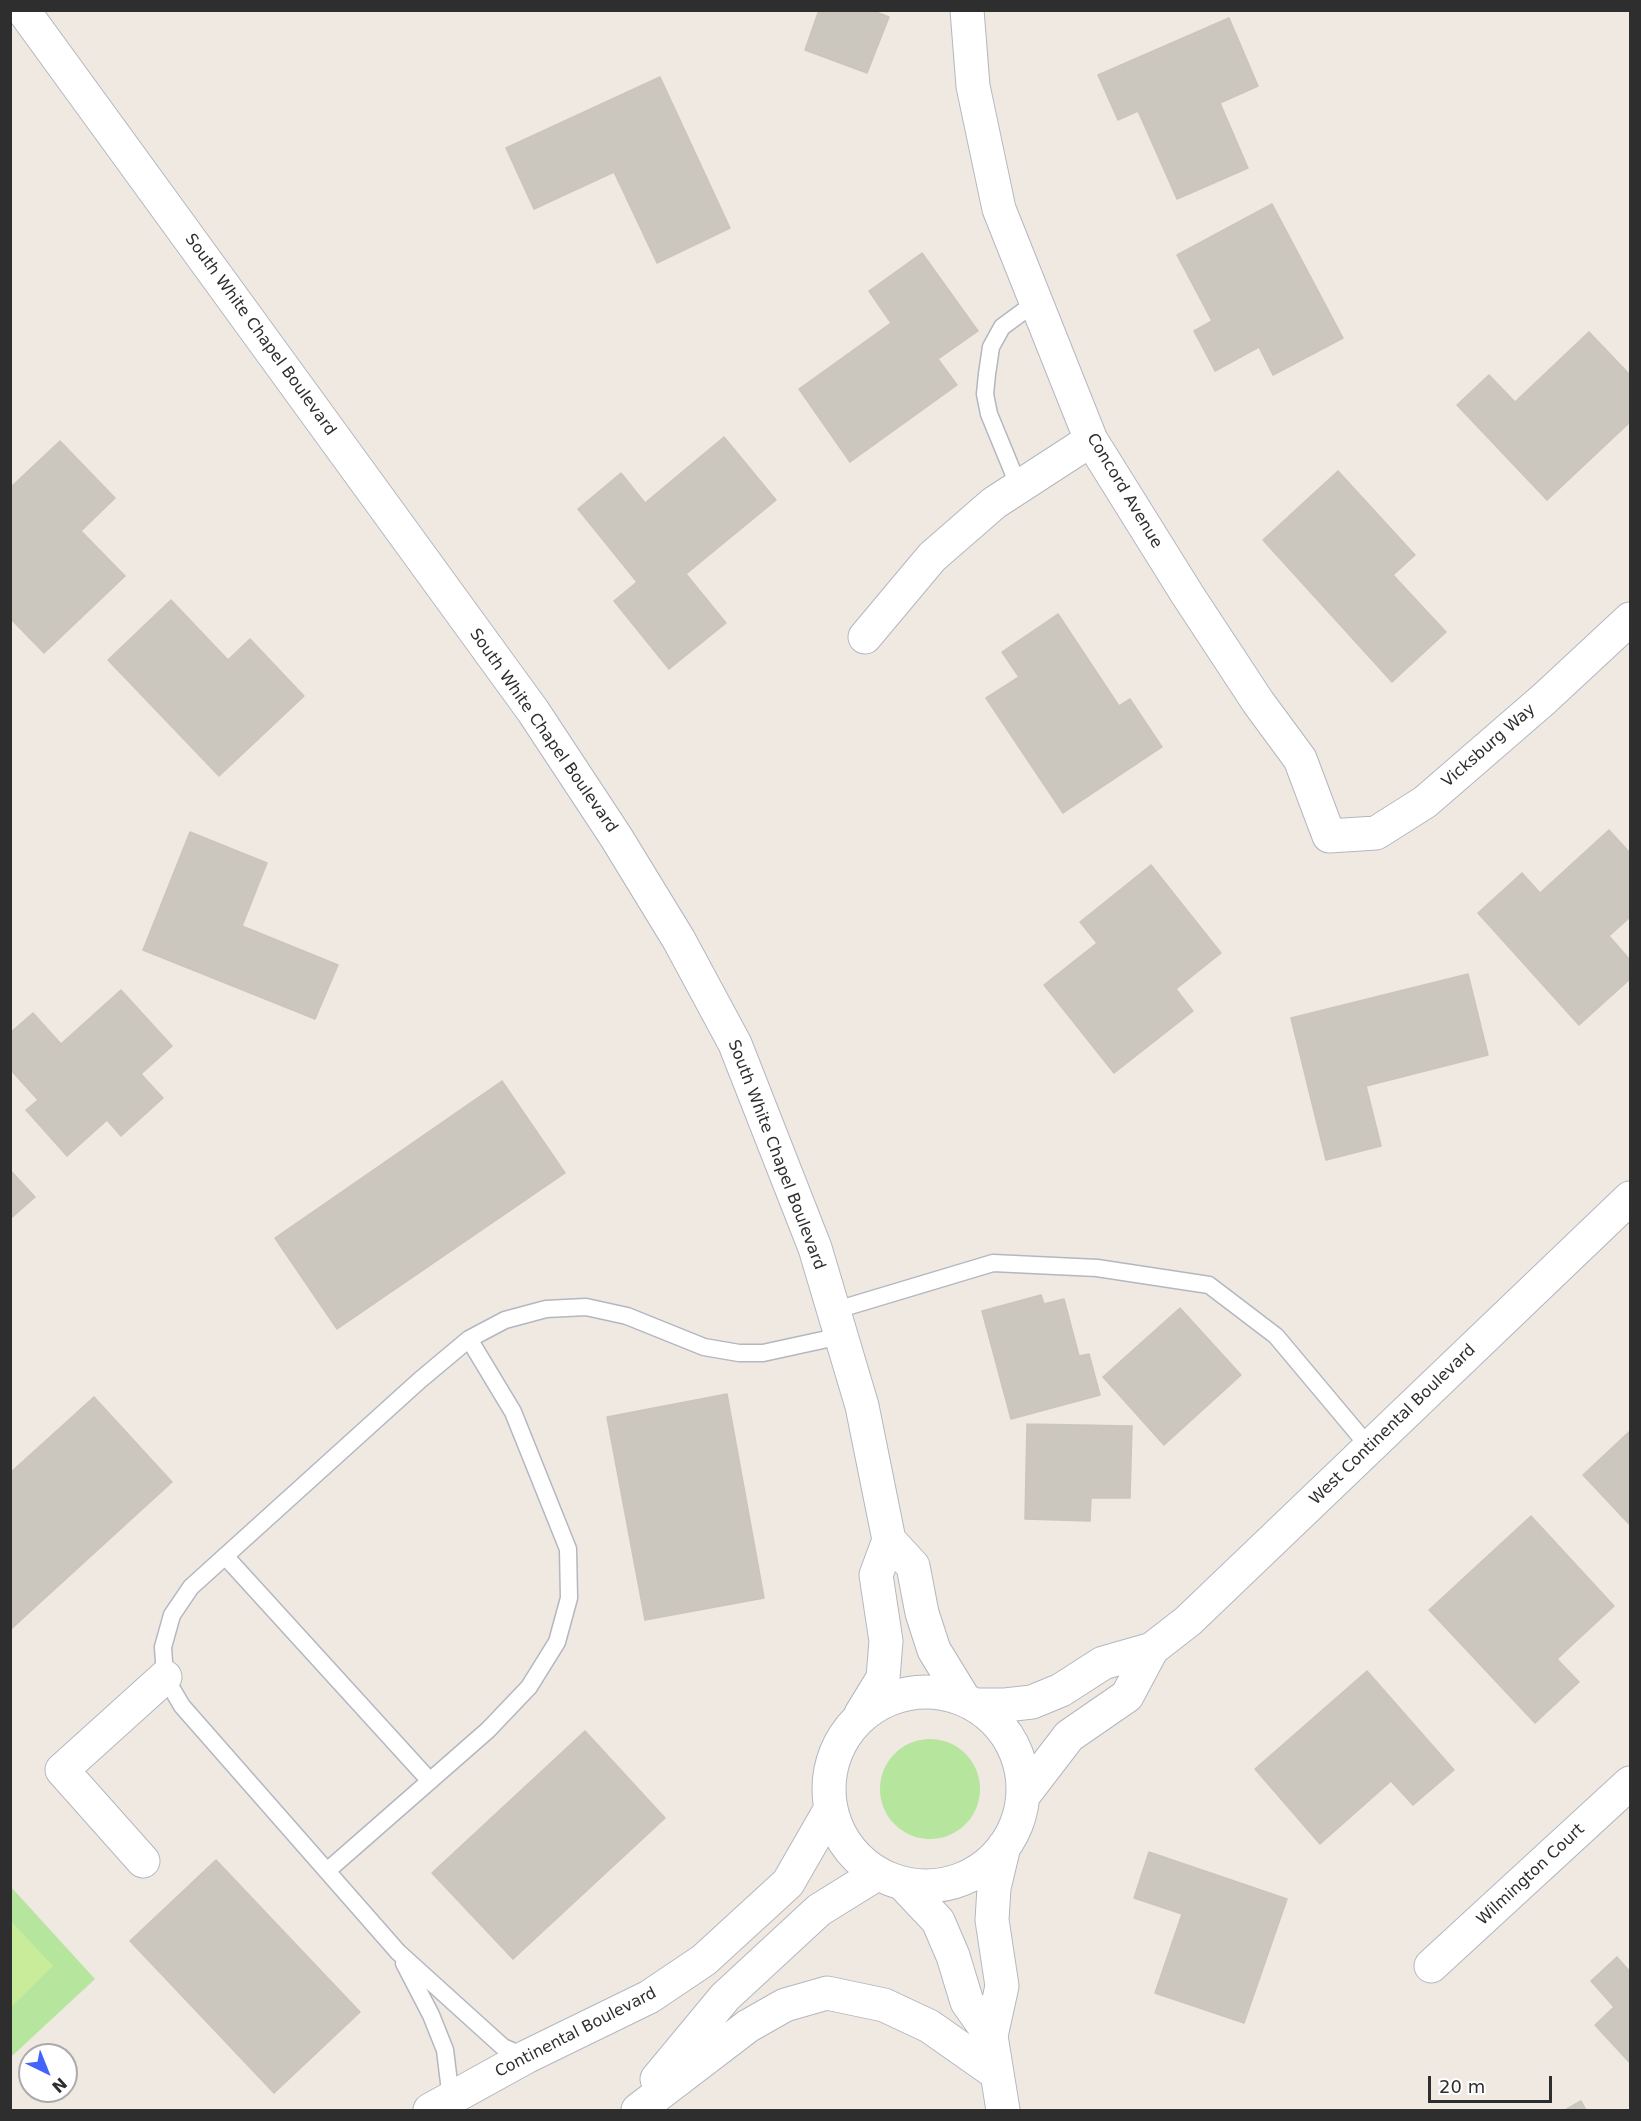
<!DOCTYPE html>
<html>
<head>
<meta charset="utf-8">
<style>
	body { margin:0 }
	#map { position:relative; width:1641px; height:2121px; overflow:hidden; background:#efe9e1; font-family:"DejaVu Sans",sans-serif }
	canvas { display:block }
	.frame { position:absolute; inset:0; border:12px solid #2e2e2e; pointer-events:none }
	.north { position:absolute; left:18px; top:2043px; width:60px; height:60px; box-sizing:border-box; background:#fff; border:2px solid #ababab; border-radius:50%; rotate:137deg; font-size:16px; font-weight:700; line-height:24px; text-align:center; color:#2e2e2e }
	.north::after { content:''; display:block; margin:auto; width:21px; height:27px; background:#4264fb; clip-path:polygon(50% 0,100% 100%,50% 72%,0 100%) }
	.scale { position:absolute; left:1428px; top:2076px; width:124px; height:27px; box-sizing:border-box; border:3px solid #2e2e2e; border-top:0; padding-left:8px; font-size:18px; line-height:21px; white-space:nowrap; color:#2e2e2e; -webkit-text-stroke:4px #fff; paint-order:stroke }
</style>
</head>
<body>
<div id="map">
<canvas width="1641" height="2121"></canvas>
<div class="frame"></div>
<div class="north">N</div>
<div class="scale">20 m</div>
</div>
<script>
const g = document.querySelector('canvas').getContext('2d');
g.lineJoin = 'round';
function fillPath(path, color) { g.fillStyle = color; g.fill(path, 'evenodd'); }
const shape = rows => new Path2D(rows.map(r => 'M' + r).join(''));
function trace(path, color, width, dash) { g.strokeStyle = color; g.lineWidth = width; g.lineCap = dash ? 'butt' : 'round'; g.setLineDash(dash || []); g.stroke(path); }
function label(font, color, halo, rows, align = 'center') {
  g.font = font + ' "DejaVu Sans",sans-serif'; g.lineWidth = 5; g.setLineDash([]); g.textBaseline = 'middle'; g.strokeStyle = halo; g.fillStyle = color; for (const [text, x, y, turn = 0] of rows) {
    g.save(); g.translate(x, y); g.rotate((+turn || 0) * Math.PI / 180); g.textAlign = isNaN(turn) ? turn : align; if (halo) g.strokeText(text, 0, 0); g.fillText(text, 0, 0); g.restore();
  }
}
fillPath(shape([
	'880 1789a50 50 0 1 1 100 0a50 50 0 1 1-100 0Z',
	[11,1887,95,1979,11,2057]
]), '#b6e59e');
fillPath(shape([
	[11,1921,53,1966,11,2007]
]), '#c9ec9a');
const building = shape([
	[819,10,871,10,889,17,867,73,805,50,819,10],
	[1229,18,1258,86,1220,103,1248,168,1177,199,1138,111,1118,120,1098,75,1229,18],
	[660,77,730,228,657,263,614,172,534,209,506,148,660,77],
	[1272,204,1343,338,1273,375,1259,347,1215,371,1194,331,1212,321,1177,255,1272,204],
	[922,253,978,331,938,359,957,385,850,462,799,389,891,323,869,291,922,253],
	[1589,332,1630,375,1630,422,1547,500,1457,405,1489,375,1515,402,1589,332],
	[724,437,776,500,686,574,726,623,669,669,614,601,637,582,578,509,621,473,645,503,724,437],
	[60,441,115,498,81,531,125,576,44,653,10,618,10,488,60,441],
	[1338,471,1415,555,1393,575,1446,632,1392,682,1263,540,1338,471],
	[171,600,228,660,250,639,304,696,219,776,108,660,171,600],
	[1058,614,1119,706,1130,699,1162,747,1063,813,986,698,1019,677,1002,652,1058,614],
	[1609,830,1630,853,1630,917,1609,936,1630,960,1630,979,1579,1025,1478,913,1522,873,1540,893,1609,830],
	[190,832,267,863,242,926,338,965,315,1019,143,950,190,832],
	[1151,865,1221,953,1176,989,1193,1011,1114,1073,1044,985,1097,943,1080,922,1151,865],
	[1468,974,1488,1055,1366,1086,1381,1146,1326,1160,1291,1018,1468,974],
	[121,990,172,1046,141,1074,163,1098,121,1136,107,1120,67,1156,26,1110,38,1100,10,1069,10,1033,33,1013,61,1044,121,990],
	[502,1081,565,1173,337,1329,275,1238,502,1081],
	[10,1170,35,1197,10,1219,10,1170],
	[1041,1295,1044,1304,1064,1299,1079,1356,1089,1354,1100,1395,1011,1419,982,1311,1041,1295],
	[1180,1308,1241,1375,1164,1445,1103,1377,1180,1308],
	[727,1394,764,1598,645,1620,607,1417,727,1394],
	[94,1397,172,1482,10,1630,10,1473,94,1397],
	[1027,1424,1132,1426,1130,1498,1091,1498,1090,1521,1025,1519,1027,1424],
	[1630,1431,1630,1525,1583,1475,1630,1431],
	[1531,1516,1614,1606,1557,1659,1579,1682,1535,1723,1429,1610,1531,1516],
	[1367,1671,1454,1770,1413,1805,1391,1781,1320,1844,1255,1769,1367,1671],
	[585,1731,665,1818,513,1959,432,1873,585,1731],
	[1149,1852,1287,1899,1244,2023,1155,1993,1182,1914,1134,1898,1149,1852],
	[216,1860,360,2012,274,2093,130,1941,216,1860],
	[1617,1957,1630,1972,1630,2063,1595,2025,1614,2007,1591,1981,1617,1957],
	[1581,2101,1586,2110,1565,2110,1581,2101]
]);
fillPath(building, '#cbc7bf');
trace(building, '#cbc5ba', 1.5);
const lane = shape([
	[1019,487,989,414,985,394,987,374,991,347,1002,327,1036,302],
	[833,1311,993,1263,1097,1268,1209,1285,1276,1336,1370,1448],
	[225,1556,430,1781],
	[327,1871,488,1730,529,1687,557,1642,569,1598,568,1549,513,1412,469,1339],
	[404,1963,431,2015,445,2050,451,2099],
	[526,2057,503,2047,398,1952,182,1706,165,1677,163,1647,172,1615,191,1587,420,1380,469,1339,505,1320,546,1309,586,1307,627,1316,704,1347,739,1353,763,1353,841,1336]
]);
const street = shape([
	[967,10,973,86,999,209,1091,440,1187,594,1258,702,1300,759,1329,836,1376,833,1425,802,1544,699,1630,619],
	[865,637,932,557,994,503,1091,440],
	[143,1861,62,1770,165,1677],
	[1431,1966,1630,1783]
]);
const secondary = shape([
	[23,10,533,711,616,837,679,940,735,1044,815,1248,862,1406,889,1540,913,1566,922,1613,934,1650,964,1699],
	'829 1789a97 97 0 1 1 194 0a97 97 0 1 1-194 0Z',
	[976,1705,1005,1705,1032,1702,1061,1690,1103,1663,1152,1649,1188,1621,1630,1198],
	[861,1714,883,1678,886,1641,876,1575,889,1540],
	[1023,1796,1069,1736,1127,1696,1152,1649],
	[904,1885,938,1921,953,1956,967,2002,991,2036],
	[657,2079,725,1997,819,1910,877,1874],
	[430,2110,526,2057,649,1997,704,1960,788,1883,830,1810],
	[638,2110,748,2026,785,2005,827,1993,884,2005,929,2026,996,2073],
	[1003,2110,991,2036,1002,1986,992,1920,994,1888,1004,1846]
]);
trace(lane, '#b4b7c1', 19);
trace(street, '#b4b7c1', 35);
trace(secondary, '#b4b7c1', 35);
trace(lane, '#fff', 16);
trace(street, '#fff', 33);
trace(secondary, '#fff', 33);
label('16px', '#2e2e2e', '#fff', [
	["South White Chapel Boulevard",260,335,54],
	["Concord Avenue",1124,491,59],
	["South White Chapel Boulevard",543,731,55],
	["Vicksburg Way",1489,746,-41],
	["South White Chapel Boulevard",776,1155,69],
	["West Continental Boulevard",1393,1425,-44],
	["Wilmington Court",1531,1875,-43],
	["Continental Boulevard",576,2033,-27]
]);
</script>
</body>
</html>
